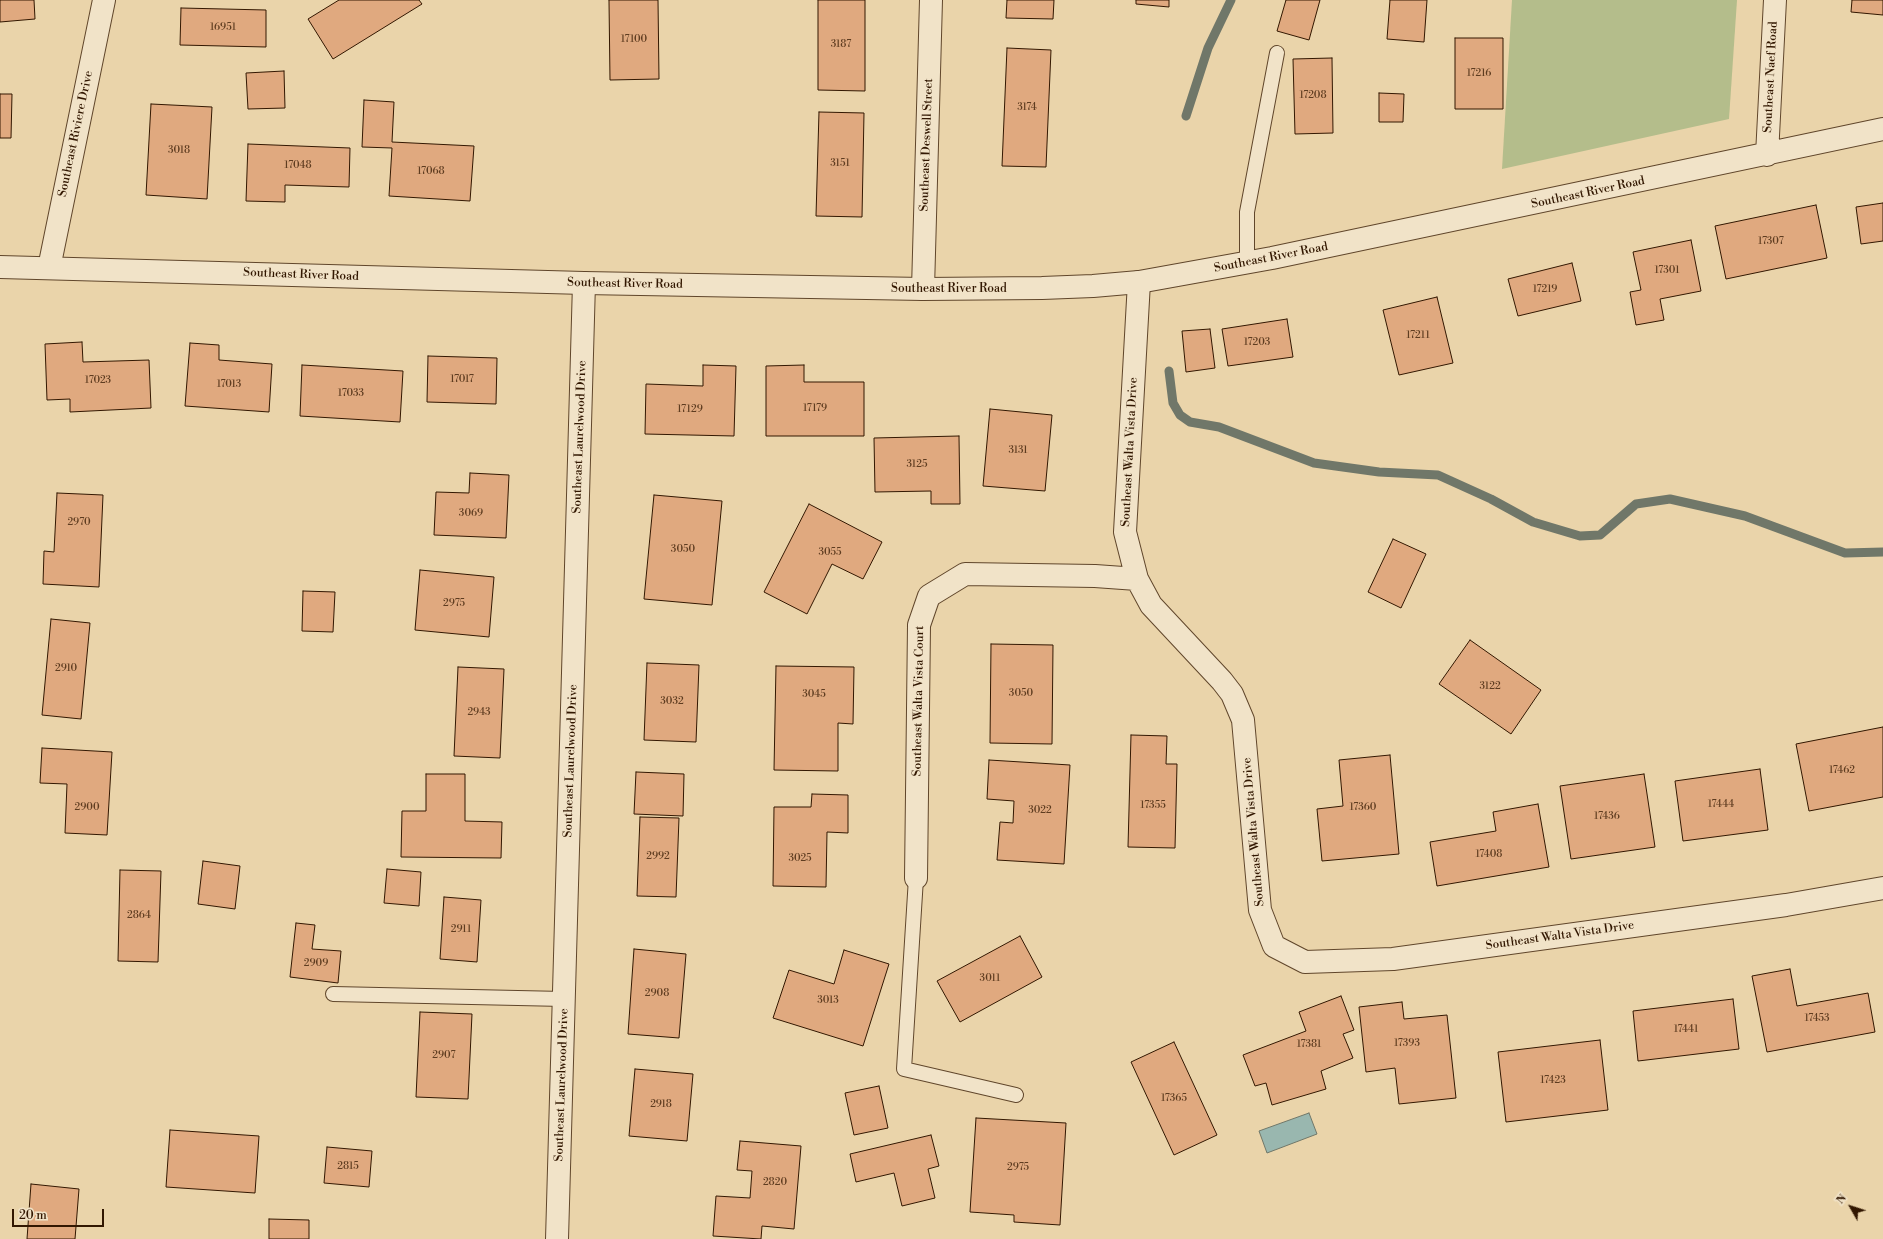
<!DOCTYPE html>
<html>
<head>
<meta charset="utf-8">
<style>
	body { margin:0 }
	#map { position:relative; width:1883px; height:1239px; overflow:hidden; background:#ead4aa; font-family:"Libre Bodoni",serif }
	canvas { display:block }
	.north { position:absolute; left:1831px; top:1187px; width:40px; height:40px; -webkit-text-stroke:3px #f1e3c8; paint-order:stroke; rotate:309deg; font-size:11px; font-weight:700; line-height:16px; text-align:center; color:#321701 }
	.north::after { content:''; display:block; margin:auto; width:14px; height:18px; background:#321701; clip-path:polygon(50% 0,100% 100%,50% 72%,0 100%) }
	.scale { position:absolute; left:12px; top:1209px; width:92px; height:18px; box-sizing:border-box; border:2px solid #321701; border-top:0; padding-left:5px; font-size:12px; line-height:14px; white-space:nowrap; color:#321701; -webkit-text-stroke:3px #f1e3c8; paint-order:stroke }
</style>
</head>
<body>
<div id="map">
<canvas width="1883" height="1239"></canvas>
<div class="north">N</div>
<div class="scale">20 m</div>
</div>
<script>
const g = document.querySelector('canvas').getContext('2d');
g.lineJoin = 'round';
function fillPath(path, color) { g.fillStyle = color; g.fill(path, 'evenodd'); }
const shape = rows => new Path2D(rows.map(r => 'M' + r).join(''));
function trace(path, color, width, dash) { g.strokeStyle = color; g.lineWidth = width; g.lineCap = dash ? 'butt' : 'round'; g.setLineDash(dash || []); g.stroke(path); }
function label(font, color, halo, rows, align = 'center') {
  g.font = font + ' "Libre Bodoni",serif'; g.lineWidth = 3; g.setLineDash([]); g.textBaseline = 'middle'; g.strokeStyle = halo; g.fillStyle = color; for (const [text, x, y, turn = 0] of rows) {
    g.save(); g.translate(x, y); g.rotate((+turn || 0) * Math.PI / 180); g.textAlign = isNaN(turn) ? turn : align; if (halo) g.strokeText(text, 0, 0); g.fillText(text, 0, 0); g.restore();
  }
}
fillPath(shape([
	[1512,0,1737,0,1729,119,1502,169]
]), '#b4bd8b');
const water = shape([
	[1309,1113,1317,1134,1267,1153,1259,1131,1309,1113]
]);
fillPath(water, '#99b7af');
trace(water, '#707769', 1);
trace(shape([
	[1186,116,1208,48,1231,0],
	[1169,371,1173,403,1180,415,1190,422,1219,427,1314,463,1379,472,1438,475,1491,499,1533,522,1580,536,1600,535,1636,504,1670,499,1745,516,1845,553,1883,552]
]), '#707769', 9);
const building = shape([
	[0,0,34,0,35,19,0,22,0,0],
	[339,0,419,0,422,4,333,59,308,19,339,0],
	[609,0,658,0,659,79,610,80,609,0],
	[818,0,865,0,865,91,818,90,818,0],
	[1007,0,1054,0,1053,19,1006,18,1007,0],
	[1136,0,1169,0,1169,7,1136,4,1136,0],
	[1286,0,1320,0,1309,40,1277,31,1286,0],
	[1390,0,1427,0,1424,42,1387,39,1390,0],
	[1852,0,1883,0,1883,15,1851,12,1852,0],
	[181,8,266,10,266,47,180,45,181,8],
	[1455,38,1503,38,1503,109,1455,109,1455,38],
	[1007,48,1051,50,1046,167,1002,166,1007,48],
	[1332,58,1333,133,1295,134,1293,59,1332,58],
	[284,71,285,108,248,109,246,73,284,71],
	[1379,93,1404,94,1403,122,1379,122,1379,93],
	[0,94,12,94,11,138,0,138,0,94],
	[364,100,394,102,392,142,474,146,470,201,389,196,392,148,362,147,364,100],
	[151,104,212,107,207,199,146,195,151,104],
	[819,112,864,113,862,217,816,216,819,112],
	[248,144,350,148,349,187,285,185,285,202,246,201,248,144],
	[1883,203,1883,241,1861,244,1856,207,1883,203],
	[1816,205,1827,258,1726,279,1715,226,1816,205],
	[1691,240,1701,291,1660,299,1664,320,1636,325,1630,292,1641,290,1633,252,1691,240],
	[1572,263,1581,301,1518,316,1508,279,1572,263],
	[1437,297,1453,363,1399,375,1383,310,1437,297],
	[1287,319,1293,357,1228,366,1222,329,1287,319],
	[1210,329,1215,368,1186,372,1182,331,1210,329],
	[82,342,83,362,149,360,151,408,70,412,70,399,47,400,45,344,82,342],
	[190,343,219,345,219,360,272,364,269,412,185,406,190,343],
	[428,356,497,358,496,404,427,402,428,356],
	[302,365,403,371,400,422,300,416,302,365],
	[703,365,736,366,734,436,645,434,646,384,703,386,703,365],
	[804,365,804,382,864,382,864,436,766,436,766,366,804,365],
	[990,409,1052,415,1045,491,983,486,990,409],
	[959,436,960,504,931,504,931,491,875,492,874,438,959,436],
	[470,473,509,475,506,538,434,535,436,492,469,493,470,473],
	[57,493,103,495,99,587,43,584,44,551,54,552,57,493],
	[654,495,722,501,712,605,644,599,654,495],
	[809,504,882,542,863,579,832,564,807,614,764,592,809,504],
	[1393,539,1426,554,1401,608,1368,592,1393,539],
	[420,570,494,577,489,637,415,630,420,570],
	[303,591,335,592,333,632,302,631,303,591],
	[51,619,90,623,81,719,42,715,51,619],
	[1470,640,1541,690,1511,734,1439,684,1470,640],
	[991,644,1053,645,1052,744,990,743,991,644],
	[647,663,699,665,696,742,644,740,647,663],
	[776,666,854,667,853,724,838,723,838,771,774,770,776,666],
	[458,667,504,669,500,758,454,756,458,667],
	[1883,727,1883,797,1809,811,1796,744,1883,727],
	[1131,735,1167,736,1166,764,1177,764,1175,848,1128,847,1131,735],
	[42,748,112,752,107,835,65,833,67,784,40,783,42,748],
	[1390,755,1399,854,1322,861,1317,809,1343,806,1339,760,1390,755],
	[989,760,1070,765,1064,864,997,860,1000,822,1013,823,1014,801,987,799,989,760],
	[1760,769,1768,830,1683,841,1675,781,1760,769],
	[636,772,684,774,683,816,634,814,636,772],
	[426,774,465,774,465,821,502,822,501,858,401,857,402,811,426,811,426,774],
	[1644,774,1655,847,1571,859,1560,786,1644,774],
	[812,794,848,795,848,833,827,832,826,887,773,886,774,807,811,807,812,794],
	[1538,804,1549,867,1437,886,1430,842,1496,831,1493,812,1538,804],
	[640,817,679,818,676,897,637,896,640,817],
	[203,861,240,866,235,909,198,904,203,861],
	[387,869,421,872,419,906,384,903,387,869],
	[120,870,161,871,158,962,118,961,120,870],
	[444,897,481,900,477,962,440,959,444,897],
	[296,923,315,925,312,949,341,951,338,983,290,977,296,923],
	[1020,936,1042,977,960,1022,937,981,1020,936],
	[634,949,686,954,679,1038,628,1034,634,949],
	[844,950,889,964,863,1046,773,1018,789,970,834,984,844,950],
	[1790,969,1797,1006,1868,993,1875,1032,1767,1052,1752,976,1790,969],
	[1341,996,1354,1030,1343,1034,1353,1058,1321,1071,1326,1089,1272,1105,1266,1083,1255,1086,1243,1055,1306,1031,1299,1012,1341,996],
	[1733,999,1739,1049,1638,1061,1633,1011,1733,999],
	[1402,1002,1404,1019,1447,1015,1456,1098,1399,1104,1395,1068,1366,1072,1359,1007,1402,1002],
	[420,1012,472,1014,468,1099,416,1097,420,1012],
	[1600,1040,1608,1110,1506,1122,1498,1052,1600,1040],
	[1174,1042,1217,1135,1174,1155,1131,1062,1174,1042],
	[635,1069,693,1074,687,1141,629,1136,635,1069],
	[879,1086,888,1128,854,1135,845,1093,879,1086],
	[976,1118,1066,1123,1060,1225,1014,1222,1014,1215,970,1212,976,1118],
	[170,1130,259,1136,255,1193,166,1187,170,1130],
	[931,1135,939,1166,928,1169,935,1198,902,1206,894,1173,856,1182,850,1154,931,1135],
	[740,1141,801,1146,794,1229,762,1226,761,1239,713,1236,716,1196,750,1198,752,1171,737,1170,740,1141],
	[327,1147,372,1151,369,1187,324,1183,327,1147],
	[31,1184,79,1189,75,1239,27,1239,31,1184],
	[269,1219,309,1220,309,1239,269,1239,269,1219]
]);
fillPath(building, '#e0a97f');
trace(building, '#321701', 1);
const service = shape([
	[1247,263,1247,212,1277,53],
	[916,878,904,1069,1016,1095],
	[333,994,564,999]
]);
const minor = shape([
	[49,268,104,0],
	[1139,282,1125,532,1137,579,1151,605,1222,681,1232,694,1243,720,1260,910,1274,946,1305,962,1393,959,1786,905,1883,888],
	[923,289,931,0],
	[916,878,919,625,929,596,965,574,1095,576,1137,579],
	[557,1239,584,283]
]);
const tertiary = shape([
	[1767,155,1775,0],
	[0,267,584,283,923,289,1042,288,1093,286,1139,282,1272,258,1883,129]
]);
trace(service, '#60462b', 16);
trace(minor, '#60462b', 24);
trace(tertiary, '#60462b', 24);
trace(service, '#f1e3c8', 14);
trace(minor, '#f1e3c8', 22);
trace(tertiary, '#f1e3c8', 22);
label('10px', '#5e3c20', null, [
	["16951",223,28],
	["17100",634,40],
	["3187",841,45],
	["17216",1479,74],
	["17208",1313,96],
	["3174",1027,108],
	["3018",179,151],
	["3151",840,164],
	["17048",298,166],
	["17068",431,172],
	["17307",1771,242],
	["17301",1667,271],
	["17219",1545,290],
	["17211",1418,336],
	["17203",1257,343],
	["17017",462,380],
	["17023",98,381],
	["17013",229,385],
	["17033",351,394],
	["17179",815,409],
	["17129",690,410],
	["3131",1018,451],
	["3125",917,465],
	["3069",471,514],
	["2970",79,523],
	["3050",683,550],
	["3055",830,553],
	["2975",454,604],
	["2910",66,669],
	["3122",1490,687],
	["3050",1021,694],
	["3045",814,695],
	["3032",672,702],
	["2943",479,713],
	["17462",1842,771],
	["17444",1721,805],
	["17355",1153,806],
	["2900",87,808],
	["17360",1363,808],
	["3022",1040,811],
	["17436",1607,817],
	["17408",1489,855],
	["2992",658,857],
	["3025",800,859],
	["2864",139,916],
	["2911",461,930],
	["2909",316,964],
	["3011",990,979],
	["2908",657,994],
	["3013",828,1001],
	["17453",1817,1019],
	["17441",1686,1030],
	["17393",1407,1044],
	["17381",1309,1045],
	["2907",444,1056],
	["17423",1553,1081],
	["17365",1174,1099],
	["2918",661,1105],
	["2815",348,1167],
	["2975",1018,1168],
	["2820",775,1183]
]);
label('12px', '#321701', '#f1e3c8', [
	["Southeast Naef Road",1771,77,-87],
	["Southeast Riviere Drive",76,134,-78],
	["Southeast Deswell Street",927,145,-88],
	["Southeast River Road",1588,193,-12],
	["Southeast River Road",1271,258,-11],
	["Southeast River Road",301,275,2],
	["Southeast River Road",625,284,1],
	["Southeast River Road",949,289],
	["Southeast Laurelwood Drive",580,437,-88],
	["Southeast Walta Vista Drive",1130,452,-87],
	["Southeast Walta Vista Court",919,701,-89],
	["Southeast Laurelwood Drive",571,761,-88],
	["Southeast Walta Vista Drive",1254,832,-95],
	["Southeast Walta Vista Drive",1560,936,-8],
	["Southeast Laurelwood Drive",562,1085,-88]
]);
</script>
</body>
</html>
